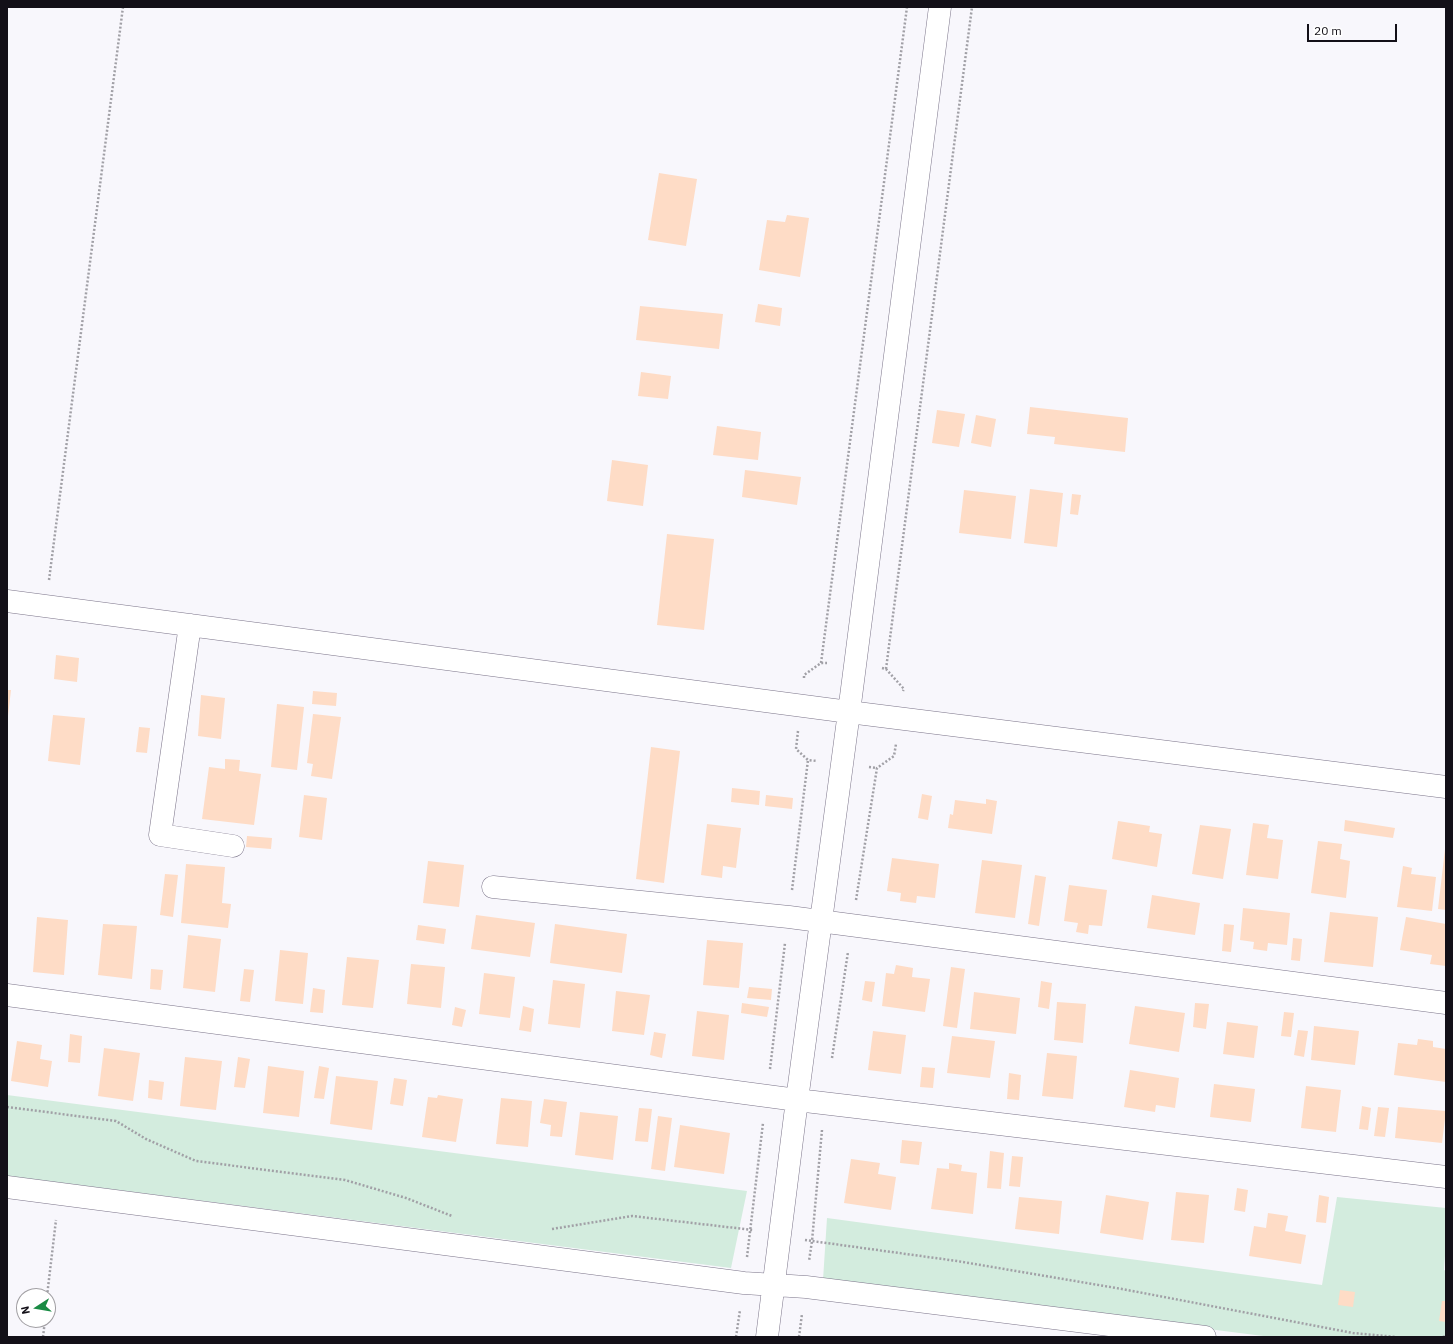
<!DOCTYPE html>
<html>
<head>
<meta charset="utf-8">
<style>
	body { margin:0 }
	#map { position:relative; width:1453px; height:1344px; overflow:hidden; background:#f8f7fc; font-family:"IBM Plex Sans",sans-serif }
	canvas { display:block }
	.frame { position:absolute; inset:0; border:8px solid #131018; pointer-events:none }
	.north { position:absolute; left:16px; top:1288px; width:40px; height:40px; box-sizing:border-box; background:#fff; border:1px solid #a19fa3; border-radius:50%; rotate:258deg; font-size:11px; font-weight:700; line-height:16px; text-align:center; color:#131018 }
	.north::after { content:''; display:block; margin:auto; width:14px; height:18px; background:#1a8b44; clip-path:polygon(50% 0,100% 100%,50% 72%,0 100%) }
	.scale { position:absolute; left:1307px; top:24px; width:90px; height:18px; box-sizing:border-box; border:2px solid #131018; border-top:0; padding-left:5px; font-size:12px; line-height:14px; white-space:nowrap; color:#131018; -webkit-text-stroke:3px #fff; paint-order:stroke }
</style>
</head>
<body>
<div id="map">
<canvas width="1453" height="1344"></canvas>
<div class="frame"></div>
<div class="north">N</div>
<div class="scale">20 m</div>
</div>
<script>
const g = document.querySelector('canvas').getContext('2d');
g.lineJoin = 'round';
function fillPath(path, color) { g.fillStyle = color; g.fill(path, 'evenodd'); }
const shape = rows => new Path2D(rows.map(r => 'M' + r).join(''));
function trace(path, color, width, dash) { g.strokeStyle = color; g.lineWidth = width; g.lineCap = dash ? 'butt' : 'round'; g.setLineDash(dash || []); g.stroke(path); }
fillPath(shape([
	[7,1095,747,1191,731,1268,7,1176],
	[1337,1197,1446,1208,1446,1242,1444,1270,1446,1271,1446,1337,1271,1337,823,1280,827,1218,1322,1285]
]), '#d3ecde');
fillPath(shape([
	[659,173,697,179,686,246,648,240],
	[787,215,809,218,800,277,759,270,767,220,785,222],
	[758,304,782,308,780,326,755,322],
	[640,306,723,314,719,349,636,340],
	[641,372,671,376,668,399,638,396],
	[1030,407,1128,418,1125,452,1054,444,1055,437,1027,434],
	[937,410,965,414,959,447,932,443],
	[976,415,996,419,991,447,971,443],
	[717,426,761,432,758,460,713,455],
	[612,460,648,465,643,506,607,501],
	[745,470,801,477,797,505,742,497],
	[1030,489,1063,493,1057,547,1024,543],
	[964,490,1016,496,1011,539,959,533],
	[1072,494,1081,495,1078,515,1070,514],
	[667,534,714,539,704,630,657,625],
	[56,655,79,658,77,682,54,679],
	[7,690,11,690,8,716,7,716],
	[313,691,337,693,336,706,312,704],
	[201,695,225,698,221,739,198,736],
	[277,704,304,707,297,770,271,767],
	[313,714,341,717,332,779,311,776,313,764,307,763],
	[53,715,85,718,80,765,48,761],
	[139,727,150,728,147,753,136,752],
	[651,747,680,751,664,883,636,879],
	[225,759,240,760,239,771,261,774,254,825,202,819,209,767,225,769],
	[732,788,760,791,759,805,731,802],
	[922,794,932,796,928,820,918,818],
	[304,795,327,798,322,840,299,837],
	[766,795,793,798,792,809,765,806],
	[986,799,997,801,992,834,948,828,950,814,953,815,955,800,986,804],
	[1345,820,1395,828,1393,838,1344,831],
	[1118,821,1150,826,1149,832,1162,834,1157,867,1112,859],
	[1253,823,1269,825,1267,838,1283,840,1278,879,1246,875],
	[707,824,741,828,736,868,723,866,722,878,701,875],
	[1200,825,1231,829,1223,879,1192,874],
	[247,836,272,838,271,849,246,847],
	[1318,841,1342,844,1340,859,1350,861,1346,898,1311,893],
	[1445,849,1446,849,1446,910,1438,909],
	[892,858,939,864,935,898,917,896,916,903,900,901,901,893,887,891],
	[982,860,1022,865,1015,918,975,913],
	[428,861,464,865,459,907,423,903],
	[186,864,225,867,222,903,231,904,228,928,181,923],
	[1403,866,1412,868,1411,874,1436,877,1432,911,1397,907],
	[165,874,178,875,173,917,160,915],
	[1035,875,1046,877,1039,926,1028,924],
	[1069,885,1107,890,1102,926,1089,925,1088,934,1076,932,1078,923,1064,921],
	[1152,895,1200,903,1195,935,1147,928],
	[1243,908,1290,913,1287,945,1268,943,1267,951,1253,949,1254,942,1240,940],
	[1330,912,1378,917,1373,967,1324,962],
	[476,915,535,923,530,957,471,949],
	[37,917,68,920,64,975,33,972],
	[1406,917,1446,924,1446,966,1430,964,1432,955,1400,950],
	[103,924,137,926,132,979,98,975],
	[555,924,627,934,622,973,550,963],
	[1224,924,1234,925,1231,952,1222,951],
	[418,925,446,929,444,944,416,940],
	[188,935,221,939,215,992,183,988],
	[1293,938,1302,939,1300,961,1291,960],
	[707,940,743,943,739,988,703,985],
	[280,950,308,953,303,1004,275,1001],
	[347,957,379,960,373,1008,342,1005],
	[411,964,445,967,441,1008,407,1004],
	[896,965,913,968,912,977,930,979,925,1012,882,1006,886,973,894,974],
	[951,967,965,969,957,1028,943,1026],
	[151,969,163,970,161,990,150,989],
	[244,969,254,970,250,1002,240,1001],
	[484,973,515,977,510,1018,479,1014],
	[553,980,585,984,580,1028,548,1024],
	[865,981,875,982,872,1002,862,1000],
	[1041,981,1052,983,1049,1009,1038,1007],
	[749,987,772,989,771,1000,747,998],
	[313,988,325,990,323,1013,310,1012],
	[616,991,650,995,644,1035,612,1031],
	[974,992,1020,998,1016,1034,970,1029],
	[1057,1002,1086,1004,1083,1043,1054,1040],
	[742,1003,769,1007,767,1017,741,1013],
	[1195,1003,1209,1004,1206,1029,1193,1027],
	[523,1006,534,1009,531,1032,519,1030],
	[1135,1006,1185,1013,1179,1052,1129,1044],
	[455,1007,466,1010,462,1027,452,1025],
	[697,1011,729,1015,724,1060,692,1056],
	[1284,1012,1294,1013,1291,1037,1281,1036],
	[1227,1022,1258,1026,1254,1058,1223,1054],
	[1314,1026,1359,1031,1355,1065,1311,1060],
	[1298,1030,1308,1031,1304,1057,1294,1055],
	[873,1031,906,1035,901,1074,868,1070],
	[654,1032,666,1034,662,1058,650,1055],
	[70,1034,82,1036,80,1063,68,1062],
	[952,1036,995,1041,990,1078,947,1073],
	[1418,1039,1433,1041,1433,1047,1446,1049,1446,1082,1394,1075,1398,1043,1417,1045],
	[17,1041,42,1045,40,1059,52,1061,48,1087,11,1081],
	[104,1048,140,1053,133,1101,98,1096],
	[1047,1053,1077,1056,1073,1099,1042,1096],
	[185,1057,222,1061,216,1110,180,1106],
	[238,1057,250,1059,245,1088,234,1087],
	[268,1066,304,1071,299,1117,263,1113],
	[319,1066,329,1068,324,1099,314,1098],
	[922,1067,935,1068,933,1088,920,1087],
	[1130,1070,1179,1078,1175,1108,1156,1105,1155,1112,1124,1107],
	[1009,1073,1021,1075,1019,1100,1007,1099],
	[336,1076,378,1081,372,1130,330,1124],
	[394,1078,407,1080,403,1106,390,1104],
	[149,1080,164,1082,162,1100,148,1098],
	[1214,1084,1255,1089,1251,1122,1210,1117],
	[1306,1086,1341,1090,1336,1132,1301,1128],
	[438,1095,463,1099,456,1142,422,1137,428,1097,437,1098],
	[501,1098,532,1101,528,1147,496,1144],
	[544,1099,567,1102,562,1137,550,1136,551,1125,540,1123],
	[1362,1106,1371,1108,1368,1130,1359,1129],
	[1378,1107,1389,1108,1385,1137,1374,1136],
	[1398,1107,1446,1111,1442,1143,1395,1138],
	[639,1108,652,1109,648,1142,635,1141],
	[580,1112,618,1116,613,1160,575,1155],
	[658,1116,672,1118,665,1171,651,1169],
	[680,1125,730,1133,724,1174,674,1167],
	[902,1140,922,1142,919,1165,900,1163],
	[990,1151,1004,1153,1001,1189,987,1188],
	[1012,1156,1023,1157,1020,1187,1009,1186],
	[851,1159,880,1163,878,1174,896,1177,891,1210,844,1203],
	[949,1163,962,1165,961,1171,977,1173,973,1214,931,1209,937,1168,949,1169],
	[1237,1188,1248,1190,1245,1212,1234,1210],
	[1176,1192,1209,1195,1204,1243,1171,1240],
	[1106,1195,1149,1202,1143,1240,1100,1233],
	[1319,1195,1329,1197,1326,1223,1316,1222],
	[1019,1197,1062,1201,1059,1234,1015,1229],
	[1268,1213,1288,1216,1285,1231,1306,1235,1301,1264,1249,1256,1254,1226,1266,1228],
	[1340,1290,1355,1292,1353,1307,1338,1305],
	[1442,1301,1446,1301,1446,1322,1439,1321]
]), '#fedcc6');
const minor = shape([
	[7,601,849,712,1446,787],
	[190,625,160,835,233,846],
	[493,887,789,917,1446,1003],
	[7,995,797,1100,1446,1177],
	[7,1187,744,1283,806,1287,1205,1337],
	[767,1337,797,1100,849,712,940,7]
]);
trace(minor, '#7b7489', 23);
trace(shape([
	[49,580,123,7],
	[821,663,907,7],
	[882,668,886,669,904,689,903,691],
	[886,669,972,7],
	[804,678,804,675,821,663,827,663],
	[798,731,796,749,808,760,817,761],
	[869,767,877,768],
	[792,890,808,760],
	[856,900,877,768,894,756,896,744],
	[832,1058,848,952],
	[770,1069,785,943],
	[7,1107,116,1121,146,1139,196,1161,345,1180,406,1198,452,1216],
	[822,1130,812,1241,957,1261,1122,1289,1353,1333,1396,1337],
	[552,1229,632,1216,753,1230],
	[805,1240,812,1241,809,1261],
	[747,1257,763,1123],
	[47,1296,56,1220],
	[43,1337,45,1320],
	[736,1337,740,1310],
	[799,1337,802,1314],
	[1443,1337,1446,1336]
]), '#a1a0a6', 2.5, [2, 2]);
trace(minor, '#fff', 22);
</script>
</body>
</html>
